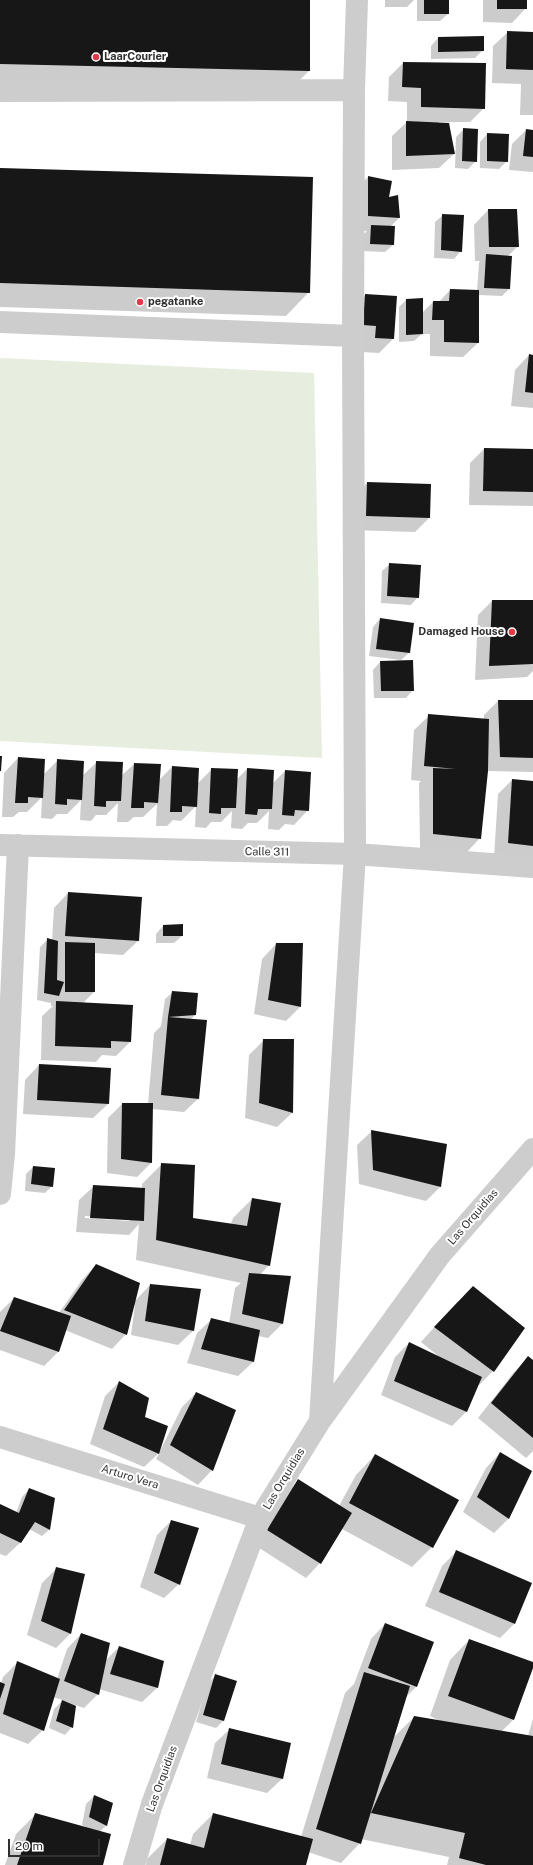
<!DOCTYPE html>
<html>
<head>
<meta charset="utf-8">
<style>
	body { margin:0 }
	#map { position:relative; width:533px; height:1865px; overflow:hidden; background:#fff; font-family:"Public Sans",sans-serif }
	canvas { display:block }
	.scale { position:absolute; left:8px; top:1839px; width:92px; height:18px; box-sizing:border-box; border:2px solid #303030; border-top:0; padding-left:5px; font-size:12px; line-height:14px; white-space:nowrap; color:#303030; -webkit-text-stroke:3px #fff; paint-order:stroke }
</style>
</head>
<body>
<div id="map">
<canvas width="533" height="1865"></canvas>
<div class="scale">20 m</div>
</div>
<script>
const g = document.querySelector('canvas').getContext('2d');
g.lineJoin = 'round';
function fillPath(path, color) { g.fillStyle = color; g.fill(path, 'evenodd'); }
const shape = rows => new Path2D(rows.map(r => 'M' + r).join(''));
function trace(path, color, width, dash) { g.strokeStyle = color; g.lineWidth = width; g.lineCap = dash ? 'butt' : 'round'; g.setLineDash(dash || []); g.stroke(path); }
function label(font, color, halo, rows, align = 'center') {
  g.font = font + ' "Public Sans",sans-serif'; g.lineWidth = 4; g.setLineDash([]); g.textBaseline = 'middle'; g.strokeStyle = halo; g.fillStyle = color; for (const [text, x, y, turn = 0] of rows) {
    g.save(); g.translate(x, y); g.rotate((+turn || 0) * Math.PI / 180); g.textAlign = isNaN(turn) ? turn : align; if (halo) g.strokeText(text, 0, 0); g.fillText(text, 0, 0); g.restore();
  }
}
fillPath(shape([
	[0,358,314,373,322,758,0,741]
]), '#e7eddf');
fillPath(shape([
	[0,0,309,0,309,71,285,94,0,88],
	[385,0,414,0,407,7,385,7],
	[417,0,448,0,448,14,440,21,417,21],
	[483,0,526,0,526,8,512,23,483,22],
	[508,32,533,33,533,115,520,115,521,84,492,83,493,46],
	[483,37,483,50,475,58,431,59,431,46,438,38],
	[403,63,484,108,470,122,438,122,454,154,439,168,392,170,392,136,407,122,407,102,388,101,389,77],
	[464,129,476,161,468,169,455,168,456,137],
	[526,130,533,131,533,172,509,170,512,144],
	[487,134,507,161,499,169,480,168,480,142],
	[0,169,309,292,286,316,0,307],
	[368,177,391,182,388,199,399,218,390,227,393,245,385,252,363,251,364,234,367,231,354,230,354,191],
	[488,210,518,246,507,257,509,289,502,296,478,295,478,343,463,357,430,356,430,334,422,334,414,341,399,342,399,307,406,300,422,299,422,313,433,302,439,302,450,290,477,291,479,263,480,261,475,261,474,225],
	[443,215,461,251,454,259,434,258,435,222],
	[366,295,396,297,393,339,379,353,361,352,351,309],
	[529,355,533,356,533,408,511,406,515,370],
	[484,449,533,450,533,506,469,505,470,463],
	[367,483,429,518,415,532,352,530,353,498],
	[390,564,418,597,411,605,381,603,382,571],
	[492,601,533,601,533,671,527,677,475,680,478,615],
	[380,619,412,623,409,653,401,660,369,656,373,627],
	[380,662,413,690,406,698,374,698,373,670],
	[498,701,533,701,533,772,487,771,480,838,466,853,420,848,419,783,421,781,411,780,414,730,429,716,484,720,484,715],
	[18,758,43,775,58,760,82,776,97,762,121,776,134,764,159,780,172,767,197,784,212,769,236,780,247,769,272,784,285,771,308,810,294,825,285,824,279,830,268,829,269,811,257,823,248,823,242,829,231,828,232,811,221,822,211,822,206,828,195,827,196,806,181,821,173,820,167,826,156,826,157,804,143,817,134,817,128,822,117,822,118,803,106,815,96,815,91,821,80,820,81,800,67,814,57,814,52,819,41,818,42,797,27,812,19,812,13,817,2,817,4,773],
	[512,780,533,782,533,862,494,857,498,794],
	[68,893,140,898,138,941,123,955,94,953,94,992,83,1003,130,1042,116,1056,102,1055,96,1062,41,1060,42,1016,53,1006,51,1006,51,1003,37,1000,40,947,48,939,52,941,54,908],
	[163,926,182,936,174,943,156,943,156,934],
	[276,944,300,1007,286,1021,254,1014,262,959],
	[173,992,195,1015,190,1020,199,1098,184,1112,152,1109,151,1163,137,1177,107,1173,108,1118,122,1104,148,1104,154,1033,161,1026,165,999],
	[264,1040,293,1040,292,1113,277,1127,245,1118,249,1055],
	[39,1065,110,1069,108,1104,93,1118,23,1114,25,1080],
	[372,1131,441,1186,426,1201,359,1184,357,1145],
	[162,1164,192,1219,231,1224,233,1218,252,1199,269,1265,260,1275,282,1324,268,1338,258,1336,253,1362,238,1376,187,1363,197,1333,212,1319,229,1323,235,1288,241,1283,136,1260,139,1224,129,1235,76,1232,79,1200,94,1186,142,1189,142,1184],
	[85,1216,130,1219,130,1221,85,1218],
	[33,1167,52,1186,45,1193,25,1191,26,1174],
	[96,1265,135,1301,150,1285,193,1331,178,1345,131,1335,135,1305,134,1305,126,1334,112,1349,65,1330,58,1352,44,1366,0,1350,0,1312,14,1298,59,1313,82,1280],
	[458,1301,493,1371,479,1385,478,1384,467,1411,452,1426,381,1395,395,1357,409,1343,442,1359,421,1342],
	[528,1358,533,1362,533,1451,526,1458,478,1418,514,1372],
	[119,1382,144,1418,160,1451,182,1407,196,1393,212,1470,198,1485,156,1459,160,1452,144,1467,90,1444,105,1396],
	[500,1453,530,1471,508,1519,494,1533,463,1512,486,1468],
	[375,1455,432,1547,412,1567,342,1529,320,1563,306,1578,253,1544,284,1495,298,1481,339,1506,356,1475],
	[29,1489,50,1529,42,1536,29,1529,21,1542,6,1556,0,1554,0,1505,16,1513,22,1497],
	[171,1521,179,1584,164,1598,140,1587,157,1535],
	[456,1552,514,1624,500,1638,425,1606,442,1566],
	[56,1569,83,1575,70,1634,56,1648,27,1635,42,1583],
	[385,1624,417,1686,405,1698,392,1739,414,1717,442,1722,430,1716,450,1660,469,1640,533,1663,513,1720,502,1731,528,1736,533,1719,533,1865,447,1865,449,1857,361,1839,360,1843,341,1863,308,1852,305,1865,146,1865,147,1859,167,1839,190,1845,193,1834,213,1814,301,1837,345,1693,354,1684,371,1639],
	[81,1634,105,1661,119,1647,163,1662,157,1688,142,1702,99,1689,98,1694,84,1708,75,1705,72,1727,65,1735,49,1728,54,1709,63,1700,53,1697,43,1730,28,1744,0,1733,0,1683,1,1684,3,1677,18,1662,57,1679,67,1649],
	[216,1675,235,1681,223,1721,216,1728,196,1722,208,1683],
	[230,1729,290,1743,282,1779,267,1793,207,1778,215,1743],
	[94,1796,112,1804,106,1826,99,1832,102,1865,5,1865,16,1834,36,1814,88,1828,82,1825,86,1804]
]), '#0003');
fillPath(shape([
	[0,0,310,0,310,71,0,64],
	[424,0,449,0,449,14,424,14],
	[497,0,527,0,527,9,497,9],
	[507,31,533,32,533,70,506,69],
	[484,36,484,51,438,52,438,37],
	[403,62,486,63,485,109,421,107,421,88,402,87],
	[406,121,449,123,455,154,406,156],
	[463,128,478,129,477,162,462,161],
	[526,129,533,130,533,157,523,156],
	[487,133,509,134,508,162,487,161],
	[0,168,313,177,310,293,0,283],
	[368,176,392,181,389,197,398,195,400,218,368,216],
	[488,209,517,209,519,247,489,247],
	[442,214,464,215,462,252,441,250],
	[371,225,395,226,394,245,370,244],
	[486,254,512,256,510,289,484,288],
	[450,289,479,290,479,343,444,342,444,320,432,320,433,301,449,301],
	[365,294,397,296,394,339,375,338,376,326,363,325],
	[423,298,423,334,406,335,406,299],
	[529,354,533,355,533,393,525,392],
	[484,448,533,449,533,492,483,491],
	[367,482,431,484,430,518,366,516],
	[389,563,421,565,419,598,387,596],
	[492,600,533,600,533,664,489,666],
	[380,618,414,623,410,653,376,649],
	[413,660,414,691,381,691,380,661],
	[498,700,533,700,533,758,500,757],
	[428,714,489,719,488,771,481,839,433,834,433,768,456,769,424,766],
	[0,756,2,756,1,771,0,771],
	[18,757,45,759,43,798,28,797,28,803,15,803],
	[57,759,84,761,82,800,67,799,67,805,55,804],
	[96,761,123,762,121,801,106,801,106,807,94,806],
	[134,763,161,764,158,803,144,802,144,808,131,808],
	[172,766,199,768,197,807,182,806,182,812,170,812],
	[211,768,238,769,236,808,221,808,221,814,209,813],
	[247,768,274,770,272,809,258,809,257,815,245,814],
	[285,770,311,772,309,811,295,810,294,816,282,815],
	[512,779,533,781,533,846,508,843],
	[68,892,142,897,139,941,65,936],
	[183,924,183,936,163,936,163,925],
	[47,938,58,941,57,980,64,982,59,996,44,993],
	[65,942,95,943,95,992,65,992],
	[276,943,303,943,301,1007,268,1000],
	[172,991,198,993,196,1015,168,1017],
	[56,1001,133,1005,131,1042,111,1041,111,1048,55,1046],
	[168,1017,207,1020,199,1099,161,1095],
	[263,1039,294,1039,293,1113,259,1103],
	[39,1064,111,1068,109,1104,37,1100],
	[122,1103,153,1103,152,1163,121,1159],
	[371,1130,447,1144,441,1187,373,1170],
	[161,1163,195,1165,193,1218,247,1226,252,1198,281,1203,270,1266,156,1240],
	[33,1166,55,1168,53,1187,31,1184],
	[93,1185,145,1188,144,1221,90,1218],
	[96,1264,140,1283,127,1335,64,1310],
	[249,1273,291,1276,283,1324,242,1314],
	[150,1284,201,1289,194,1331,145,1321],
	[473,1286,525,1328,494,1372,434,1327],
	[14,1297,71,1316,59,1352,0,1331],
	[211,1318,260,1330,254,1362,201,1349],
	[409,1342,482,1377,467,1412,394,1381],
	[528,1356,533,1360,533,1438,491,1403],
	[119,1381,149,1398,145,1417,168,1426,159,1454,103,1429],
	[196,1392,236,1410,213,1471,170,1445],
	[500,1452,532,1471,509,1519,477,1497],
	[375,1454,459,1500,433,1548,349,1503],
	[298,1479,352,1513,321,1564,267,1530],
	[29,1488,55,1498,50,1530,35,1522,21,1543,0,1533,0,1504,19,1513],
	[171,1520,199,1528,180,1585,154,1573],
	[456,1550,532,1583,515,1624,439,1592],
	[56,1567,85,1574,71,1634,41,1621],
	[385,1623,434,1642,417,1687,368,1668],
	[81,1633,110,1643,99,1695,64,1681],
	[469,1639,533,1662,533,1668,514,1720,448,1696],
	[119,1646,164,1661,158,1688,110,1674],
	[17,1661,60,1679,44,1731,3,1714],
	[364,1672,410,1686,361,1844,316,1829],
	[215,1674,237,1681,224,1721,203,1715],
	[0,1682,5,1684,0,1699],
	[62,1700,76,1706,73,1728,56,1721],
	[414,1716,533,1736,533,1865,486,1865,459,1858,465,1833,371,1813],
	[229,1728,291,1743,283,1779,221,1764],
	[94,1795,113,1803,107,1826,89,1817],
	[35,1813,111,1834,103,1865,17,1865],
	[213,1813,313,1839,306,1865,160,1865,167,1838,204,1848]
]), '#171717');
trace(shape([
	[0,91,354,90],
	[0,322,353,336],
	[0,845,355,854,533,867],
	[0,1194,4,1154,18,845],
	[320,1421,355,854,353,336,354,90,357,0],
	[0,1437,260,1518],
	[134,1865,152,1804,260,1518,320,1421,440,1255,533,1149]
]), '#cdcdcd', 22);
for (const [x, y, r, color] of [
	[96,57,4,"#e1394c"],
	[140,302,4,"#e1394c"],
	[512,632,4,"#e1394c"]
]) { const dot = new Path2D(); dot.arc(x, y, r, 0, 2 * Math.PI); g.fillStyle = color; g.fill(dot); trace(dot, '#fff', 1.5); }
label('bold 11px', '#303030', '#fff', [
	["LaarCourier",104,57],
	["pegatanke",148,302],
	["Damaged House",504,632,"right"]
], 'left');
label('11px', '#303030', '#fff', [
	["Calle 311",267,852,1],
	["Las Orquidias",473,1217,-49],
	["Arturo Vera",130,1477,17],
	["Las Orquidias",284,1479,-59],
	["Las Orquidias",162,1779,-70]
]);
</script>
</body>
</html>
